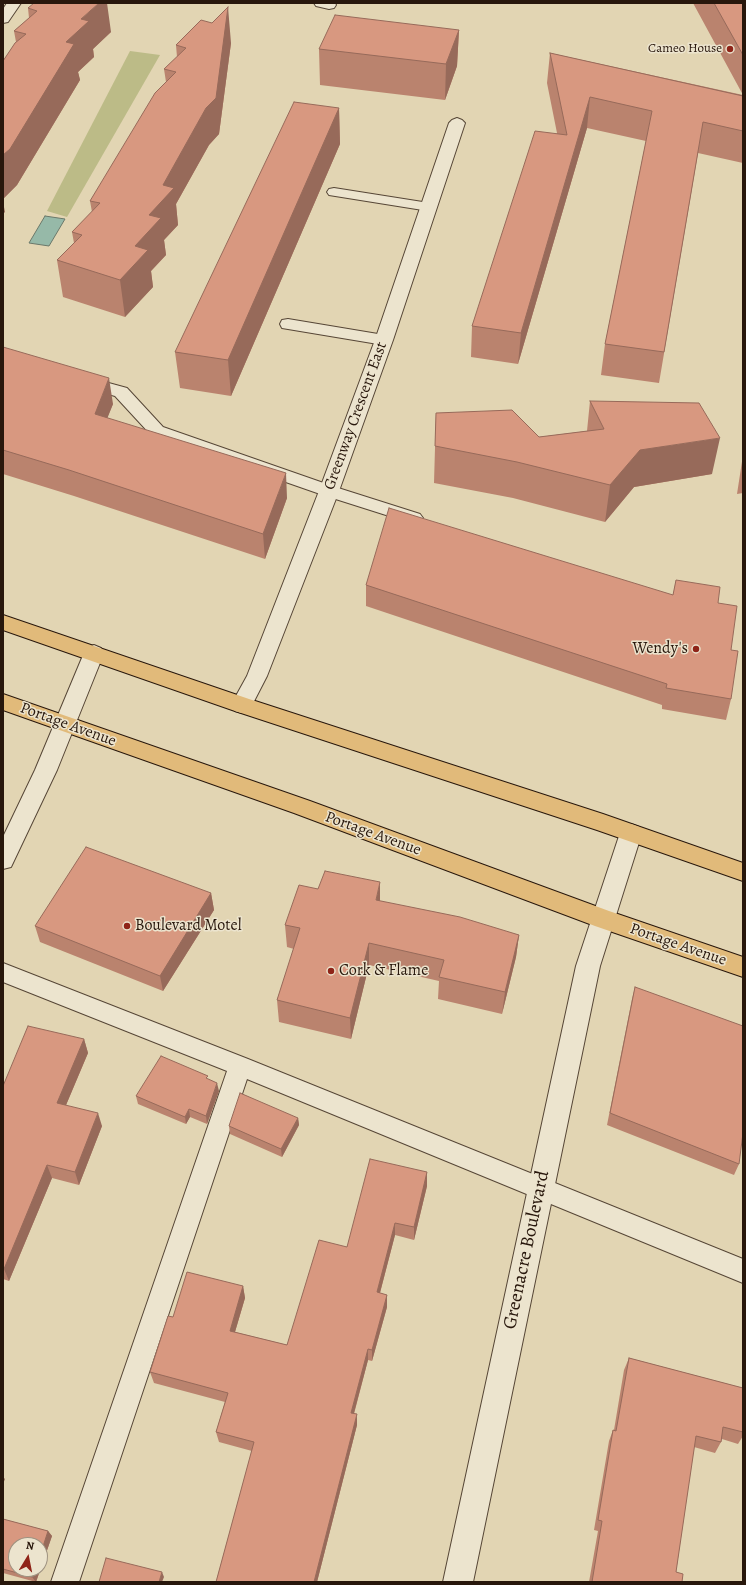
<!DOCTYPE html>
<html>
<head>
<meta charset="utf-8">
<style>
	body { margin:0 }
	#map { position:relative; width:746px; height:1585px; overflow:hidden; background:#e2d5b3; font-family:Alegreya,serif }
	canvas { display:block }
	.frame { position:absolute; inset:0; border:4px solid #28170c; pointer-events:none }
	.north { position:absolute; left:8px; top:1537px; width:40px; height:40px; box-sizing:border-box; background:#ece4ce; border:1px solid #9e9280; border-radius:50%; rotate:10deg; font-size:11px; font-weight:700; line-height:16px; text-align:center; color:#28170c }
	.north::after { content:''; display:block; margin:auto; width:14px; height:18px; background:#8f2418; clip-path:polygon(50% 0,100% 100%,50% 72%,0 100%) }
</style>
</head>
<body>
<div id="map">
<canvas width="746" height="1585"></canvas>
<div class="frame"></div>
<div class="north">N</div>
</div>
<script>
const g = document.querySelector('canvas').getContext('2d');
g.lineJoin = 'round';
function fillPath(path, color) { g.fillStyle = color; g.fill(path, 'evenodd'); }
const shape = rows => new Path2D(rows.map(r => 'M' + r).join(''));
function trace(path, color, width, dash) { g.strokeStyle = color; g.lineWidth = width; g.lineCap = dash ? 'butt' : 'round'; g.setLineDash(dash || []); g.stroke(path); }
function label(font, color, halo, rows, align = 'center') {
  g.font = font + ' Alegreya,serif'; g.lineWidth = 3; g.setLineDash([]); g.textBaseline = 'middle'; g.strokeStyle = halo; g.fillStyle = color; for (const [text, x, y, turn = 0] of rows) {
    g.save(); g.translate(x, y); g.rotate((+turn || 0) * Math.PI / 180); g.textAlign = isNaN(turn) ? turn : align; if (halo) g.strokeText(text, 0, 0); g.fillText(text, 0, 0); g.restore();
  }
}
fillPath(shape([
	[130,51,160,55,67,217,47,211]
]), '#bcbb87');
const water = shape([
	[45,216,65,219,49,246,29,243,45,216]
]);
fillPath(water, '#96b9a8');
trace(water, '#6a786a', 1);
const lane = shape([
	[334,188,429,203,434,204,436,207,434,210,429,211,329,195,327,192,329,189,334,188],
	[288,319,390,336,392,340,390,344,384,345,282,328,280,324,282,320,288,319],
	[83,376,127,388,163,427,335,487,420,514,423,518,420,522,414,524,408,522,323,495,151,435,115,396,77,385,75,381,77,377,83,376],
	[3,963,248,1059,743,1259,743,1283,247,1079,79,1582,51,1582,227,1071,3,982,3,963]
]);
const street = shape([
	[7,3,21,3,8,22,3,23,3,9,7,3],
	[314,3,335,3,336,5,334,8,329,9,316,6,314,3],
	[457,118,462,120,465,123,393,340,339,491,267,676,249,711,242,713,235,711,231,705,247,676,319,491,375,340,449,123,452,120,457,118],
	[94,645,101,648,104,653,57,770,11,867,3,869,3,837,35,770,84,653,87,648,94,645],
	[631,824,639,827,642,833,600,966,473,1582,443,1582,576,966,620,833,623,827,631,824]
]);
const highway = shape([
	[3,615,249,699,603,814,743,863,743,881,597,830,235,711,3,630,3,615],
	[3,694,310,801,609,911,743,957,743,977,595,926,294,813,3,710,3,694]
]);
trace(lane, '#564636', 2);
trace(street, '#564636', 2);
trace(highway, '#28170c', 2);
fillPath(lane, '#ece4ce');
fillPath(street, '#ece4ce');
fillPath(highway, '#e1ba7a');
fillPath(shape([
	[693,3,743,3,743,163,698,153,659,383,601,375,605,344,646,141,587,128,518,364,471,357,472,326,557,133,547,83,550,53,743,95],
	[28,8,111,32,93,49,94,57,78,72,80,80,17,185,3,199,3,61,16,42,14,31,29,18],
	[459,30,457,66,445,100,320,85,319,49],
	[231,43,219,134,209,145,176,204,178,225,164,240,166,255,151,271,153,287,125,317,63,297,57,260,74,243,72,232,92,212,90,201,166,82,164,69,177,57,176,45],
	[339,108,340,144,231,396,180,388,175,352],
	[3,347,113,404,107,418,287,498,265,559,74,496,3,474],
	[590,401,712,474,634,487,605,522,513,498,434,483,436,413,539,437,587,431],
	[743,455,743,493,737,494],
	[676,580,718,603,731,650,731,699,726,720,662,709,662,705,366,606,366,585,673,595],
	[318,889,380,901,519,935,516,957,502,1014,438,999,439,981,369,965,351,1039,279,1022,277,1000,294,949,287,947,285,925],
	[211,893,214,910,163,991,40,942,35,926],
	[635,987,739,1164,734,1175,607,1125,632,999],
	[84,1039,88,1053,66,1105,102,1126,79,1185,52,1178,9,1281,3,1279,3,1086],
	[219,1091,207,1124,190,1117,186,1124,138,1104,136,1096],
	[298,1118,299,1125,282,1157,230,1134,229,1126],
	[427,1172,427,1186,414,1240,395,1235,380,1293,387,1295,387,1307,372,1361,368,1360,354,1414,357,1425,317,1582,216,1582,252,1451,219,1442,216,1432,225,1402,154,1383,150,1372,173,1317,243,1286,245,1298,235,1332,287,1345,347,1247],
	[629,1358,743,1388,743,1436,738,1444,722,1439,721,1442,715,1453,694,1447,676,1572,682,1582,589,1582,598,1531,594,1530,609,1441,613,1430,614,1430,624,1370],
	[3,1519,48,1531,52,1536,36,1582,3,1573]
]), '#ba836e');
fillPath(shape([
	[99,3,107,3,111,32,93,49,94,57,78,72,80,80,17,185,3,199,3,155,66,42,81,19],
	[228,7,231,43,219,134,209,145,176,204,178,225,164,240,166,255,151,271,153,287,125,317,120,280,163,185,206,108],
	[459,30,457,66,445,100,446,64],
	[590,97,587,128,518,364,521,333],
	[339,108,340,144,231,396,228,360],
	[3,202,5,212,3,214],
	[109,378,113,404,99,439,95,414],
	[720,438,712,474,634,487,605,522,610,485,640,450],
	[286,473,287,498,265,559,263,534],
	[380,882,380,904,376,900],
	[211,893,214,910,163,991,160,976],
	[519,935,516,957,502,1014,505,992],
	[369,943,369,965,351,1039,350,1018],
	[84,1039,88,1053,61,1117,57,1103],
	[217,1083,219,1091,207,1124,206,1116],
	[189,1109,190,1117,186,1124,185,1117],
	[98,1113,102,1126,79,1185,75,1172],
	[298,1118,299,1125,282,1157,281,1149],
	[47,1165,52,1178,9,1281,4,1269],
	[427,1172,427,1186,414,1240,414,1227],
	[395,1223,395,1235,377,1304,377,1292],
	[243,1286,245,1298,232,1342,230,1331],
	[387,1295,387,1307,372,1361,372,1350],
	[368,1349,368,1360,351,1424,351,1413],
	[357,1414,357,1425,317,1582,314,1582],
	[3,1477,5,1479,3,1484],
	[48,1531,52,1536,36,1582,32,1577,35,1569,40,1569,40,1556],
	[162,1572,164,1577,162,1582,159,1582]
]), '#976a5a');
const building = shape([
	[34,3,99,3,81,19,89,21,66,42,74,44,10,149,3,155,3,61,15,43,26,34,14,31,37,11,28,8,34,3],
	[714,3,743,3,743,55,714,3],
	[228,7,216,98,206,108,163,185,174,188,149,215,161,218,135,246,148,250,120,280,57,260,82,235,72,232,100,203,90,201,155,93,176,72,164,69,186,48,176,45,201,20,212,23,228,7],
	[335,15,459,30,446,64,319,49,335,15],
	[550,53,743,96,743,131,703,122,664,352,605,344,652,111,590,97,521,333,472,326,535,131,567,135,550,53],
	[294,102,339,108,228,360,175,352,294,102],
	[3,347,109,378,95,414,286,473,263,534,69,470,3,450,3,347],
	[590,401,699,403,720,438,640,450,610,485,517,462,435,446,436,413,512,410,539,437,604,429,590,401],
	[389,508,673,595,676,580,720,587,718,603,737,606,731,650,738,651,731,699,666,688,667,684,366,585,389,508],
	[86,847,211,893,160,976,35,926,86,847],
	[325,871,380,882,376,900,460,917,519,935,505,992,439,977,444,960,369,943,350,1018,277,1000,300,928,285,925,299,885,318,889,325,871],
	[635,987,743,1026,743,1133,739,1164,610,1113,635,987],
	[28,1026,84,1039,57,1103,98,1113,75,1172,47,1165,4,1269,3,1269,3,1086,28,1026],
	[161,1056,208,1076,206,1078,217,1083,206,1116,189,1109,185,1117,136,1096,161,1056],
	[240,1093,298,1118,281,1149,229,1126,240,1093],
	[370,1159,427,1172,414,1227,395,1223,377,1292,387,1295,372,1350,368,1349,351,1413,357,1414,314,1582,216,1582,254,1442,216,1432,228,1393,150,1372,168,1316,173,1317,187,1272,243,1286,230,1331,287,1345,319,1240,347,1247,370,1159],
	[629,1358,743,1388,743,1432,723,1427,721,1442,696,1436,676,1572,683,1574,682,1582,592,1582,602,1521,598,1520,613,1430,616,1431,629,1358],
	[3,1519,48,1531,40,1556,40,1545,16,1545,16,1569,35,1569,32,1577,3,1569,3,1519],
	[106,1558,162,1572,159,1582,99,1582,106,1558]
]);
fillPath(building, '#d89880');
trace(building, '#976a5a', 1);
for (const [x, y, r, color] of [
	[730,49,4,"#8f2418"],
	[696,649,4,"#8f2418"],
	[127,926,4,"#8f2418"],
	[331,971,4,"#8f2418"]
]) { const dot = new Path2D(); dot.arc(x, y, r, 0, 2 * Math.PI); g.fillStyle = color; g.fill(dot); trace(dot, '#ece4ce', 1.5); }
label('13px', '#28170c', '#ece4ce', [
	["Cameo House",722,49]
], 'right');
label('16px', '#28170c', '#ece4ce', [
	["Greenway Crescent East",356,416,-70],
	["Portage Avenue",68,725,20],
	["Portage Avenue",373,834,20],
	["Portage Avenue",678,945,19]
]);
label('16px', '#28170c', '#ece4ce', [
	["Wendy's",688,649,"right"],
	["Boulevard Motel",135,926],
	["Cork & Flame",339,971]
], 'left');
label('19px', '#28170c', '#ece4ce', [
	["Greenacre Boulevard",527,1250,-78]
]);
</script>
</body>
</html>
